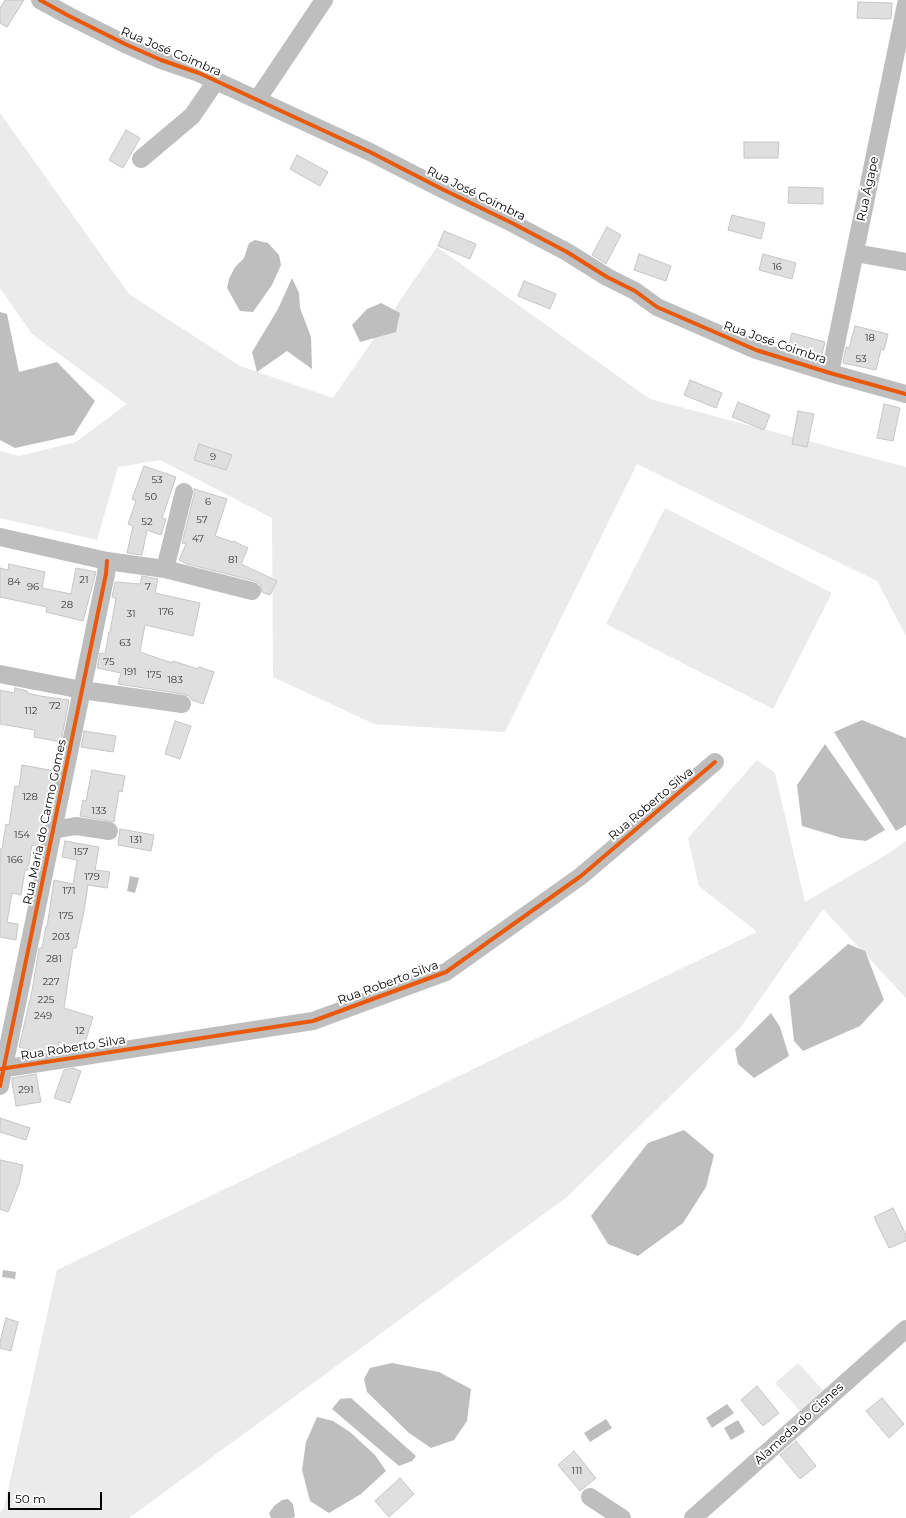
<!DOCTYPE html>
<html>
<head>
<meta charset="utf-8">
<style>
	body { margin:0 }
	#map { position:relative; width:906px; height:1518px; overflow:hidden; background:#fff; font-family:Montserrat,sans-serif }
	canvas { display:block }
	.scale { position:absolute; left:8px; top:1492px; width:94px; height:18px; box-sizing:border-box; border:2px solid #000; border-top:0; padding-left:5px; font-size:12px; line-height:14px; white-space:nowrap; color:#000; -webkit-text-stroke:3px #fff; paint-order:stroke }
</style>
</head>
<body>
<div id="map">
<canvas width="906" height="1518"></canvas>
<div class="scale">50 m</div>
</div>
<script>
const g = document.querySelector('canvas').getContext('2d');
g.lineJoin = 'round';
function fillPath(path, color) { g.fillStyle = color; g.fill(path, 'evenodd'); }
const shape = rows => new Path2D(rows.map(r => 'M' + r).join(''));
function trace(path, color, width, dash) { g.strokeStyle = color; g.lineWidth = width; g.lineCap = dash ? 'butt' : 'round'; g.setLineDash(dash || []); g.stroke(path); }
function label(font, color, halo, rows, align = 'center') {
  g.font = font + ' Montserrat,sans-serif'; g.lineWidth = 4; g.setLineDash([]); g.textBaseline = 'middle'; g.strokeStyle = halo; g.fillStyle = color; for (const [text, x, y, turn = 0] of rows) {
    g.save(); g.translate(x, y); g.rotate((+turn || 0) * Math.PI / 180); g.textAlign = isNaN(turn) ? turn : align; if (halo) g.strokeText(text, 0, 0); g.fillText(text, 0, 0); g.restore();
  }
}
fillPath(shape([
	[0,113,129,294,240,366,333,398,437,247,650,399,906,467,906,636,877,581,637,464,505,732,374,724,273,677,272,518,160,460,118,467,97,540,0,518,0,451,19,456,76,442,127,404,32,334,0,288],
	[665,508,832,593,773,709,606,624],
	[757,760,775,773,805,902,886,855,906,841,906,998,823,909,740,1028,567,1197,129,1518,0,1518,0,1512,4,1508,57,1270,757,932,699,886,688,838],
	[798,1363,823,1390,800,1411,775,1383]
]), '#ebebeb');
fillPath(shape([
	[255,240,268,243,279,255,281,265,272,285,253,312,240,311,227,288,229,279,235,267,244,258,249,243],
	[292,278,299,293,300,308,311,337,312,369,287,351,257,372,252,352,278,309],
	[381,303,400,313,396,332,360,342,352,325,367,309],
	[0,312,7,314,19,372,57,362,95,401,74,435,15,448,0,440],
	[862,720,906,738,906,825,896,831,834,732],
	[825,744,885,830,866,841,842,838,802,826,797,785],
	[130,876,139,878,135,893,127,891],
	[848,944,865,951,884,1000,860,1026,803,1051,794,1041,789,996],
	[771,1013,780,1027,789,1056,754,1078,738,1064,735,1049],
	[684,1130,714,1155,706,1187,683,1223,638,1256,608,1244,591,1216,648,1143],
	[3,1270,16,1272,15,1279,2,1277],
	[392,1363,439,1372,471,1389,467,1421,454,1440,431,1448,409,1433,367,1392,364,1379,370,1368],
	[351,1398,416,1456,412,1461,399,1466,332,1409,340,1399],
	[727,1404,734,1413,712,1428,706,1418],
	[317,1417,333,1421,350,1432,375,1455,386,1471,361,1494,329,1513,310,1501,302,1470,306,1442],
	[606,1419,612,1428,590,1442,584,1433],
	[738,1420,745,1432,731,1440,724,1428],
	[288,1499,293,1504,295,1516,293,1518,271,1518,269,1513,274,1506,282,1500]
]), '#bebebe');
const building = shape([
	[5,0,24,0,7,27,0,23,0,8,5,0],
	[858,2,892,3,891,19,857,18,858,2],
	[126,130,140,138,123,168,109,160,126,130],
	[744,142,779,142,778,158,744,158,744,142],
	[297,155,328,172,320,186,290,169,297,155],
	[789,187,823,188,823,204,788,203,789,187],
	[732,215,765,223,761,239,728,230,732,215],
	[607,227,621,235,606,264,592,255,607,227],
	[444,231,476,244,470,259,438,246,444,231],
	[639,254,671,266,666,281,634,270,639,254],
	[763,254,796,263,792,279,759,270,763,254],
	[524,281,556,294,550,309,518,296,524,281],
	[855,326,888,334,884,350,881,349,876,370,843,363,846,347,849,348,855,326],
	[792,333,825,342,821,358,788,349,792,333],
	[690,380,722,393,716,408,684,395,690,380],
	[738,402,770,415,764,430,732,417,738,402],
	[884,404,900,408,893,441,877,438,884,404],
	[798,411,814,414,807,447,792,444,798,411],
	[199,444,232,455,226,470,194,460,199,444],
	[144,466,176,477,162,518,166,519,161,535,147,530,142,555,127,553,133,526,128,524,136,501,132,499,144,466],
	[194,489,227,499,215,536,233,542,233,541,248,548,241,564,277,581,270,595,262,592,260,584,255,581,187,564,179,560,186,544,182,543,194,495,194,489],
	[9,564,45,572,42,588,71,594,76,568,96,572,83,621,46,612,47,607,0,597,0,568,8,570,9,564],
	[142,576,158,579,155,593,200,603,193,636,145,625,140,652,172,663,173,661,198,669,199,667,214,672,203,704,192,700,189,696,183,694,118,684,121,673,97,668,100,653,105,654,109,632,110,632,116,598,112,597,115,582,140,584,142,576],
	[15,688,27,691,27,693,40,696,69,700,61,742,34,737,35,730,0,724,0,690,14,693,15,688],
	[175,721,191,726,180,759,165,754,175,721],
	[84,731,116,736,113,752,81,747,84,731],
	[22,765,55,771,51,786,49,786,43,827,41,826,37,846,32,845,28,870,25,870,21,895,12,893,7,922,18,924,16,940,0,937,0,849,2,849,6,824,9,825,15,786,19,787,22,765],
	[92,770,125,776,122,792,119,791,114,822,80,816,83,800,86,801,92,770],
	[120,829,154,835,151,851,118,845,120,829],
	[65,841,99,847,95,870,110,872,107,888,88,885,84,911,76,948,73,948,64,1008,93,1017,84,1046,74,1047,58,1042,59,1049,37,1052,19,1047,32,991,39,948,42,948,46,926,47,927,54,880,73,884,77,860,62,857,65,841],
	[73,1068,81,1071,70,1103,54,1098,64,1070,73,1068],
	[36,1074,41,1102,16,1106,12,1082,12,1078,36,1074],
	[0,1118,30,1128,26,1140,0,1132,0,1118],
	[0,1160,23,1165,19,1184,8,1212,0,1209,0,1160],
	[893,1208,906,1235,906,1241,889,1248,874,1217,893,1208],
	[6,1318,18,1322,11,1351,0,1348,0,1342,6,1318],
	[757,1386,779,1413,763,1426,741,1400,757,1386],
	[882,1398,904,1424,889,1438,866,1411,882,1398],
	[796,1441,816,1466,800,1479,780,1455,796,1441],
	[574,1451,596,1478,580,1491,558,1465,574,1451],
	[400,1478,414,1494,389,1517,375,1501,400,1478]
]);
fillPath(building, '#dfdfdf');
trace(building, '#c6c6c6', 1);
trace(shape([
	[40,0,69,16,125,44,161,60,199,73,370,152,444,190,512,223,567,252,607,277,635,291,657,307,756,350,830,373,906,394],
	[257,100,324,0],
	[141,159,192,116,216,81],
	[855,253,906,262],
	[830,373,906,4],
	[0,537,107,561,165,569,252,591],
	[165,569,184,492],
	[0,674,82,690,182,704],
	[53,830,76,826,109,831],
	[0,1069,313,1021,446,972,581,876,715,762],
	[0,1086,106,574,107,561],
	[590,1497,622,1518],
	[693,1518,906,1329]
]), '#bebebe', 18);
trace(shape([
	[40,0,69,16,125,44,161,60,199,73,370,152,444,190,512,223,567,252,607,277,635,291,657,307,756,350,830,373,906,394],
	[0,1069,313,1021,446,972,581,876,715,762],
	[0,1086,106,574,107,561]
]), '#e8590c', 4);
label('10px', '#383838', null, [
	["16",777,267],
	["18",870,338],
	["53",861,359],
	["9",213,457],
	["53",157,480],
	["50",151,497],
	["6",208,502],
	["57",202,520],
	["52",147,522],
	["47",198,539],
	["81",233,560],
	["21",84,580],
	["84",14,582],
	["96",33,587],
	["7",148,587],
	["28",67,605],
	["176",166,612],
	["31",131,614],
	["63",125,643],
	["75",109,662],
	["191",130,672],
	["175",154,675],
	["183",175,680],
	["72",55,706],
	["112",31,711],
	["128",30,797],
	["133",99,811],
	["154",22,835],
	["131",136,840],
	["157",81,852],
	["166",15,860],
	["179",92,877],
	["171",69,891],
	["175",66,916],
	["203",61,937],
	["281",54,959],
	["227",51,982],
	["225",46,1000],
	["249",43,1016],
	["12",80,1031],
	["291",26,1090],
	["111",577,1471]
]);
label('12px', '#000', '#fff', [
	["Rua José Coimbra",171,52,23],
	["Rua Ágape",868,189,-78],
	["Rua José Coimbra",476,194,26],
	["Rua José Coimbra",775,343,19],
	["Rua Roberto Silva",651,804,-40],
	["Rua Maria do Carmo Gomes",45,822,-78],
	["Rua Roberto Silva",388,983,-20],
	["Rua Roberto Silva",73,1048,-9],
	["Alameda do Cisnes",799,1424,-42]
]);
</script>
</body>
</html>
